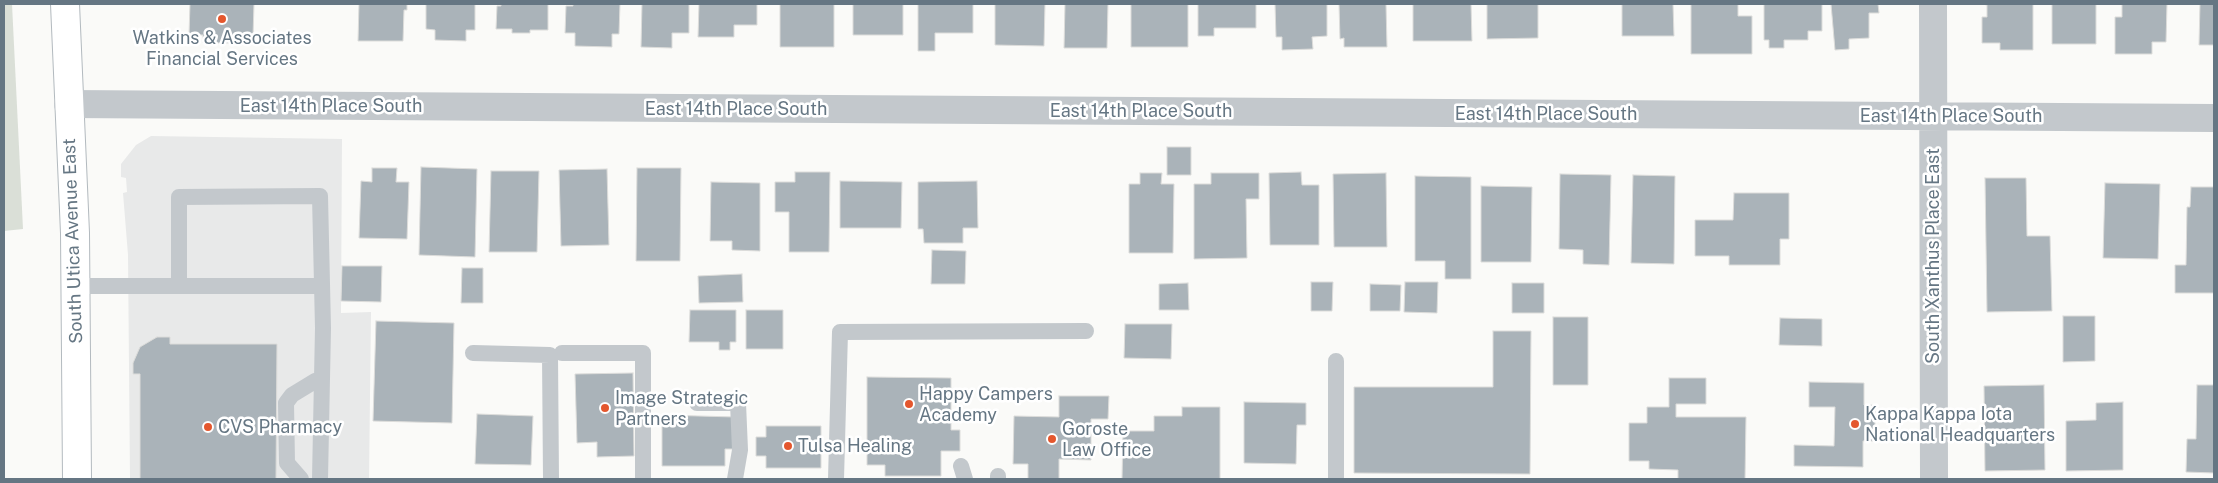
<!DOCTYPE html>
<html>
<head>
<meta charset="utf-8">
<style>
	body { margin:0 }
	#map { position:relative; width:2218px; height:483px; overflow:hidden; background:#fafaf8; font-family:"Public Sans",sans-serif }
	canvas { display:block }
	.frame { position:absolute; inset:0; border:5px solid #657683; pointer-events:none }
</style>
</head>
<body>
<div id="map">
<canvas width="2218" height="483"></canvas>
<div class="frame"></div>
</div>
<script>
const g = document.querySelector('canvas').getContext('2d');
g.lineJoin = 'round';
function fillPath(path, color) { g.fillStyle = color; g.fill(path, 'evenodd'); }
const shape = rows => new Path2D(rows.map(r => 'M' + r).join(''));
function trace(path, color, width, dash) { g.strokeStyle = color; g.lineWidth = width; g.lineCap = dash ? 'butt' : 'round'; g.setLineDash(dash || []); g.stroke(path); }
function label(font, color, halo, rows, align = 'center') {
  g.font = font + ' "Public Sans",sans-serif'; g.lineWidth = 5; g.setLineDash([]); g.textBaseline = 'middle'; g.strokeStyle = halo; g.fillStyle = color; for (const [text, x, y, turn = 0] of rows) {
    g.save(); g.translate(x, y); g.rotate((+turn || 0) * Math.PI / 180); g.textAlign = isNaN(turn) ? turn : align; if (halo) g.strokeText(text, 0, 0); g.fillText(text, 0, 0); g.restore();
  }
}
fillPath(shape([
	[151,136,342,139,341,313,371,312,369,479,130,479,128,255,123,193,127,192,126,178,121,177,121,164,136,145]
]), '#e8e9e9');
fillPath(shape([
	[4,4,12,4,23,229,4,231]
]), '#dadfd7');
const building = shape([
	[190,4,254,4,253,36,239,36,239,43,203,43,203,35,189,35,190,4],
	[359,4,407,4,407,10,404,10,403,41,358,41,359,4],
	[426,4,475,4,475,30,466,30,466,41,435,40,435,30,426,29,426,4],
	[501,4,548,4,548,30,530,30,530,33,512,33,512,29,496,29,497,6,501,6,501,4],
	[573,4,620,4,619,34,612,34,612,47,575,46,575,33,565,33,566,6,573,6,573,4],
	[642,4,689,4,689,33,672,33,672,48,641,47,642,4],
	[699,4,757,4,757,25,734,25,734,37,698,37,699,4],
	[780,4,834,4,834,47,780,47,780,4],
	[853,4,903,4,903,35,853,35,853,4],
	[918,4,973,4,973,33,935,33,935,51,918,51,918,4],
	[995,4,1045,4,1044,46,995,45,995,4],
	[1065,4,1108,4,1107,48,1064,48,1065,4],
	[1131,4,1188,4,1188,47,1131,47,1131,4],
	[1198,4,1256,4,1256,28,1214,28,1214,36,1198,36,1198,4],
	[1275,4,1327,4,1327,36,1312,37,1313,49,1282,50,1282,37,1276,37,1275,4],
	[1339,4,1386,4,1387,47,1344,47,1344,38,1340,39,1339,4],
	[1413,4,1471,4,1472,41,1413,41,1413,4],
	[1487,4,1538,4,1538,38,1487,39,1487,4],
	[1622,4,1673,4,1674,36,1622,36,1622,4],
	[1691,4,1738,4,1738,16,1752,16,1752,54,1691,54,1691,4],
	[1764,4,1822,4,1822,31,1808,31,1808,40,1784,40,1784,48,1769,48,1769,40,1764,40,1764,4],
	[1831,4,1878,4,1879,13,1869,13,1869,38,1849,39,1849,49,1835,50,1831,4],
	[1982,4,2033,4,2033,50,2000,50,2000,43,1982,43,1982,17,1987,17,1987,5,1982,4],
	[2052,4,2096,4,2096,44,2052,44,2052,4],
	[2122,4,2167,4,2166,42,2152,42,2152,54,2115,54,2115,17,2122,17,2122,4],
	[2200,4,2214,4,2214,45,2199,45,2200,4],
	[1167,147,1191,147,1191,175,1167,175,1167,147],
	[421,167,477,169,475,257,419,255,421,167],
	[372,168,397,168,396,182,409,182,407,239,359,238,361,181,372,182,372,168],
	[637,168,681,168,680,261,636,261,637,168],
	[607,169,609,245,561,246,559,170,607,169],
	[491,171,539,171,537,252,489,252,491,171],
	[795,172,830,172,829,252,789,252,789,212,775,212,775,182,795,182,795,172],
	[1301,172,1302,185,1319,185,1319,245,1270,245,1269,173,1301,172],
	[1140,173,1162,173,1161,184,1174,184,1173,253,1129,253,1129,184,1140,184,1140,173],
	[1211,173,1259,173,1259,199,1246,199,1247,258,1194,259,1194,184,1211,184,1211,173],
	[1386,173,1387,247,1334,247,1333,174,1386,173],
	[1560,174,1611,175,1609,265,1583,264,1583,250,1559,249,1560,174],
	[1633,175,1675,176,1674,264,1631,263,1633,175],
	[1415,176,1471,177,1471,279,1445,279,1445,261,1415,261,1415,176],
	[1985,178,2026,178,2027,236,2050,236,2052,311,1987,312,1985,178],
	[840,181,902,182,901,228,840,228,840,181],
	[977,181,978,228,963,228,963,243,924,243,923,229,918,229,918,182,977,181],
	[711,182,760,183,760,251,732,250,732,241,710,241,711,182],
	[2105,183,2160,184,2158,259,2103,258,2105,183],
	[1481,186,1532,187,1531,262,1481,262,1481,186],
	[2191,187,2214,187,2214,293,2175,293,2175,265,2186,265,2187,207,2190,207,2191,187],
	[1734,193,1789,193,1789,239,1780,239,1780,265,1729,265,1729,256,1695,256,1695,220,1733,220,1734,193],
	[932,250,966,251,965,284,931,284,932,250],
	[342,266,382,266,381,302,341,301,342,266],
	[462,268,483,268,483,303,461,303,462,268],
	[742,274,743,302,699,303,698,276,742,274],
	[1311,282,1333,282,1332,311,1311,311,1311,282],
	[1405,282,1438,282,1437,313,1404,312,1405,282],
	[1188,283,1189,310,1159,310,1159,284,1188,283],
	[1512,283,1544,283,1544,313,1512,313,1512,283],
	[1370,284,1401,285,1400,311,1370,311,1370,284],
	[690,310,736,310,736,342,730,342,730,350,719,350,719,342,689,342,690,310],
	[746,310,783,310,783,349,746,349,746,310],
	[2063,316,2095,316,2095,361,2063,362,2063,316],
	[1553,317,1588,317,1588,385,1553,385,1553,317],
	[1780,318,1822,319,1822,346,1779,345,1780,318],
	[376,321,454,323,452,423,373,421,376,321],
	[1125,324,1172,324,1171,359,1124,358,1125,324],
	[1493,331,1531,331,1530,474,1354,473,1354,387,1493,387,1493,331],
	[157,337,170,337,170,344,277,344,276,479,140,479,140,374,133,374,133,363,140,347,157,337],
	[633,373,634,456,597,457,597,442,577,443,575,374,633,373],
	[867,377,951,378,951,430,960,430,960,451,941,451,941,476,885,476,885,465,867,465,867,377],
	[1669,378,1706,378,1706,404,1676,404,1676,417,1746,417,1745,479,1678,479,1678,470,1649,469,1649,461,1629,461,1629,423,1647,423,1647,407,1669,407,1669,378],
	[1809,382,1864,383,1864,405,1875,405,1875,441,1863,441,1863,467,1794,466,1794,445,1834,446,1835,407,1809,407,1809,382],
	[2044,385,2045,470,1985,471,1984,386,2044,385],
	[2197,385,2214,385,2214,473,2186,472,2187,439,2196,439,2197,385],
	[1059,396,1109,396,1108,419,1091,419,1091,460,1059,459,1059,479,1028,479,1028,464,1013,464,1014,416,1059,417,1059,396],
	[1244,402,1306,403,1306,425,1297,425,1296,464,1244,463,1244,402],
	[2123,402,2123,470,2066,471,2066,421,2096,420,2096,403,2123,402],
	[1182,407,1220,407,1220,479,1122,479,1123,431,1154,431,1154,416,1182,416,1182,407],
	[477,414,533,416,531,465,475,464,477,414],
	[662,415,735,417,735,449,725,449,725,466,662,466,662,415],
	[766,426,821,426,821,468,766,468,766,456,756,456,756,437,766,437,766,426]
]);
fillPath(building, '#aab3b9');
trace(building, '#dcdcda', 1);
const secondary = shape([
	[65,4,75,233,77,479]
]);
trace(secondary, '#b3babf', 30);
trace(shape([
	[76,286,322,286],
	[179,286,179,197,320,196,323,328,320,479],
	[473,353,550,355,551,479],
	[562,353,643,353,643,479],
	[697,403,738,403,740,450,735,479],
	[961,466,965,479],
	[301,479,287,463,286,403,292,395,315,381,322,380],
	[836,479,840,332,1086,331],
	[998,479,998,476],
	[1336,479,1336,361]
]), '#c3c8cc', 16);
trace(shape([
	[1933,4,1934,479],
	[68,104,2214,118]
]), '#c3c8cc', 28);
trace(secondary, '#fff', 28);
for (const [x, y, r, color] of [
	[222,19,5,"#e4572e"],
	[909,404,5,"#e4572e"],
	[605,408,5,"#e4572e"],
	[1855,424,5,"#e4572e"],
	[208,427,5,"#e4572e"],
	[1052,439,5,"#e4572e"],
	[788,446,5,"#e4572e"]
]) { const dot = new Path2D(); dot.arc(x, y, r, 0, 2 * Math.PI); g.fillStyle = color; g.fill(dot); trace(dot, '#fff', 2); }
label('18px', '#657683', '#fff', [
	["Watkins & Associates",222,38,"center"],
	["Financial Services",222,59,"center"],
	["Happy Campers",919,394],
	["Academy",919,415],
	["Image Strategic",615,398],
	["Partners",615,419],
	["Kappa Kappa Iota",1865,414],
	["National Headquarters",1865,435],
	["CVS Pharmacy",218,427],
	["Goroste",1062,429],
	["Law Office",1062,450],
	["Tulsa Healing",798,446]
], 'left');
label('18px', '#657683', '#fff', [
	["East 14th Place South",331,106],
	["East 14th Place South",736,109],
	["East 14th Place South",1141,111],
	["East 14th Place South",1546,114],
	["East 14th Place South",1951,116],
	["South Utica Avenue East",73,241,-92],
	["South Xanthus Place East",1933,256,-90]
]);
</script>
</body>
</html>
